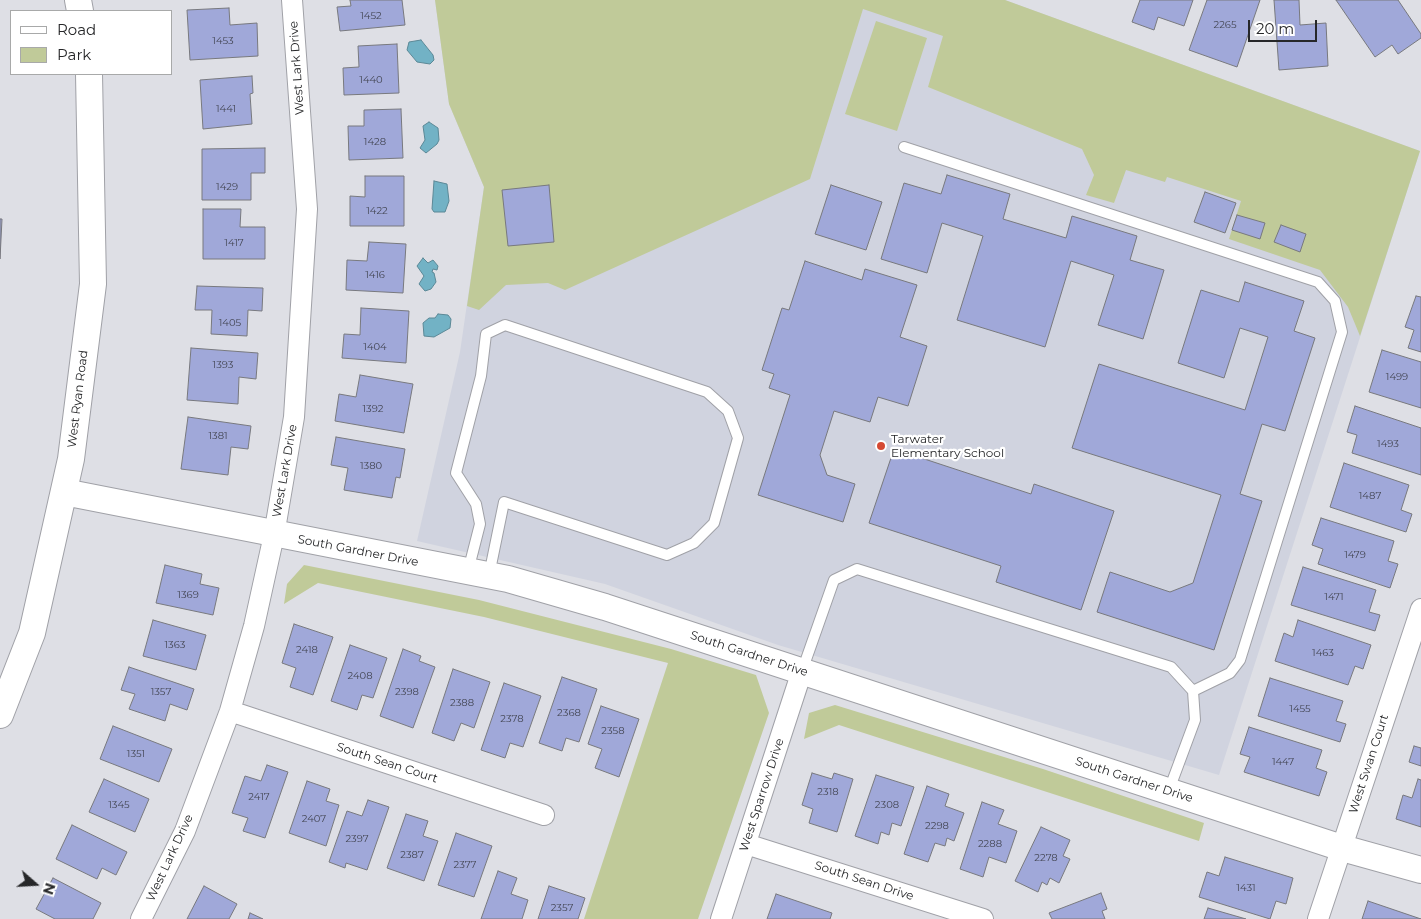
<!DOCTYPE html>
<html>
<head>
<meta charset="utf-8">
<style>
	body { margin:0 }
	#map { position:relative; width:1421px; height:919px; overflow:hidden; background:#dedfe5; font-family:Montserrat,sans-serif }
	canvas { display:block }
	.legend { position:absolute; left:10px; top:10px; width:162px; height:65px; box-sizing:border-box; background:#fff; border:1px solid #a8a9a9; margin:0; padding:6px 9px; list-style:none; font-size:15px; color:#262729 }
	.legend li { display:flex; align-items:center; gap:10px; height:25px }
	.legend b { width:25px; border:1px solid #a8a9a9 }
	.north { position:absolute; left:10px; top:859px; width:50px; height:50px; -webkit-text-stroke:4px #fff; paint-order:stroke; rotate:109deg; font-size:14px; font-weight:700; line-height:20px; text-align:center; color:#262729 }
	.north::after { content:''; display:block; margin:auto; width:18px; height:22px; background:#262729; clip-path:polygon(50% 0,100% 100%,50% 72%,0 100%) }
	.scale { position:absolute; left:1248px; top:20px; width:69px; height:22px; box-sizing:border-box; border:2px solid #262729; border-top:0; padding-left:6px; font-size:15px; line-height:18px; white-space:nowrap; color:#262729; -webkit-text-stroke:4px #fff; paint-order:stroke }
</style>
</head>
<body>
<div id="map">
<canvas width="1421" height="919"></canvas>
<ul class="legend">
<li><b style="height:6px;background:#fff"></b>Road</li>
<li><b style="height:14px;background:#c0ca99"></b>Park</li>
</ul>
<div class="north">N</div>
<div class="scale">20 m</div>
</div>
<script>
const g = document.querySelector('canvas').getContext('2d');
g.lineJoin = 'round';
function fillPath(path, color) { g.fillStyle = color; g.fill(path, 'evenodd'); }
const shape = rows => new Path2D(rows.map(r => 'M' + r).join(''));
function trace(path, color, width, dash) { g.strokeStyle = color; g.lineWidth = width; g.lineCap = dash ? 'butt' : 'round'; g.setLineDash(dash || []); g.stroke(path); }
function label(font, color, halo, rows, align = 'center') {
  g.font = font + ' Montserrat,sans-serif'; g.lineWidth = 4.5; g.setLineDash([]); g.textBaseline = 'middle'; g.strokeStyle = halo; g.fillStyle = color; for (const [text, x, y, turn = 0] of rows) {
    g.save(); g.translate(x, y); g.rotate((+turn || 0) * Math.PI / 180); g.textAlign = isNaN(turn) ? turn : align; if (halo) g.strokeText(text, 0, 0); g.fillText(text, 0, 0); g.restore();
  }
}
fillPath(shape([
	[435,0,1005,0,1420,151,1219,775,778,645,605,584,417,541,460,352,484,187,449,104]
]), '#d0d3df');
fillPath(shape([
	[435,0,1005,0,1420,151,1360,336,1348,307,1320,270,1229,239,1241,201,1167,177,1165,182,1126,170,1114,203,1086,195,1094,175,1082,149,928,87,943,36,863,9,810,179,565,290,548,283,506,285,479,310,467,306,484,187,449,104],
	[876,21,927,38,897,131,845,114],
	[304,565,479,600,671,649,756,675,769,713,698,919,584,919,668,663,484,617,318,583,284,604,287,584],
	[835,705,1043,769,1204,823,1199,841,839,725,804,739,809,713]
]), '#c0ca99');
const water = shape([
	[421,40,433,55,434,60,430,64,417,62,407,50,409,42,421,40],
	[429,122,438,128,439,140,437,144,426,153,420,148,425,140,423,126,429,122],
	[434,181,447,184,449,201,445,212,434,212,432,209,434,181],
	[423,258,428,263,433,260,438,266,437,270,433,269,432,272,434,273,436,282,431,289,425,291,419,284,424,276,417,266,423,258],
	[438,314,448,315,451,319,450,328,434,337,424,336,423,323,429,318,435,318,438,314]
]);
fillPath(water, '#72b2c5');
trace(water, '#5b8896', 1);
const building = shape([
	[350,0,402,0,405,25,340,31,337,7,351,6,350,0],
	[1140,0,1193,0,1184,26,1158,17,1154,30,1132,22,1140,0],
	[1207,0,1260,0,1237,67,1189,50,1207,0],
	[1274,0,1299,0,1300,25,1326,23,1328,66,1279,70,1274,0],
	[1336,0,1398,0,1421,34,1421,38,1398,54,1392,45,1375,57,1336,0],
	[229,8,230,25,257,23,258,56,190,60,187,10,229,8],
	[397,44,399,93,344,95,343,68,359,67,358,46,397,44],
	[252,76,253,93,250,94,252,124,203,129,200,80,252,76],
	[401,109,403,158,349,160,348,126,364,126,364,110,401,109],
	[265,148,265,173,251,173,251,200,202,200,202,149,265,148],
	[947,175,1010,194,1003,219,1066,238,1072,216,1137,236,1130,260,1164,270,1143,339,1098,325,1114,275,1071,261,1045,347,957,320,983,236,942,223,927,273,881,259,904,183,941,194,947,175],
	[365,176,404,176,404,226,350,226,350,196,365,197,365,176],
	[549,185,554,242,508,246,502,190,549,185],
	[831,185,882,202,866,250,815,234,831,185],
	[1205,192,1236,203,1225,233,1194,222,1205,192],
	[203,209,241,209,240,227,265,227,265,259,203,259,203,209],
	[1237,215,1265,223,1260,239,1232,230,1237,215],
	[0,219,2,219,0,259,0,219],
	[1281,225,1306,234,1300,252,1274,242,1281,225],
	[369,242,406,244,403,293,346,290,347,260,367,261,369,242],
	[805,261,862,280,865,269,917,285,900,337,927,346,908,406,878,397,870,422,834,411,820,455,827,475,855,484,843,522,758,495,790,395,769,388,774,374,762,370,782,308,789,310,805,261],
	[1245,282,1304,301,1294,331,1315,338,1285,431,1262,424,1240,494,1262,501,1214,650,1097,612,1110,572,1170,592,1193,583,1221,495,1072,448,1099,364,1245,410,1268,337,1240,328,1224,378,1178,363,1201,290,1239,302,1245,282],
	[197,286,263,288,262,311,248,310,247,336,211,334,212,310,195,310,197,286],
	[1416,296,1421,297,1421,352,1408,348,1414,330,1405,327,1416,296],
	[361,308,409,311,406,363,342,358,344,334,360,335,361,308],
	[191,348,258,353,256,379,239,377,238,404,187,400,191,348],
	[1382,350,1421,362,1421,408,1369,392,1382,350],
	[360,375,413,384,404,433,335,421,339,394,356,397,360,375],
	[1355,406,1421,428,1421,475,1352,453,1357,435,1347,432,1355,406],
	[188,417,251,426,248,449,231,447,228,475,181,469,188,417],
	[336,437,405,449,400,478,396,477,392,498,344,490,348,468,331,465,336,437],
	[894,449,1031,494,1034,484,1114,511,1081,610,996,582,1001,566,869,523,894,449],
	[1344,463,1409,485,1401,510,1412,514,1406,532,1330,507,1344,463],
	[1321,518,1394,541,1388,561,1398,564,1390,588,1318,564,1323,549,1312,545,1321,518],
	[165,565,202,574,200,584,219,588,213,615,156,603,165,565],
	[1303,567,1376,590,1369,612,1380,615,1375,631,1291,605,1303,567],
	[153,620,206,635,196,670,143,656,153,620],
	[1298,620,1371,645,1363,669,1355,666,1348,685,1275,661,1284,633,1293,637,1298,620],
	[294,624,333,637,313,695,290,687,296,668,282,663,294,624],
	[350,645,387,658,373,698,362,695,357,710,331,701,350,645],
	[403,649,421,656,419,661,435,667,413,728,380,716,403,649],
	[129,667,194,689,187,710,170,704,165,721,129,709,135,694,121,690,129,667],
	[453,669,490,682,474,728,461,723,454,741,432,733,453,669],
	[562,677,597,689,579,742,566,738,562,751,539,743,562,677],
	[1270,678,1343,701,1336,721,1346,724,1340,742,1258,716,1270,678],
	[504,683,541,696,523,747,510,743,505,758,481,750,504,683],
	[601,706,639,719,619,777,595,768,602,749,588,744,601,706],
	[113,726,172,749,159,782,100,759,113,726],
	[1249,727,1322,750,1316,768,1327,772,1319,796,1244,772,1250,757,1240,754,1249,727],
	[1414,746,1421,748,1421,766,1409,762,1414,746],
	[267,765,288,772,265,838,243,831,248,818,232,813,245,776,261,781,267,765],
	[812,773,832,779,834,773,853,779,837,832,809,823,813,809,802,805,812,773],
	[876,775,914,787,901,826,892,823,889,835,881,832,878,844,855,836,876,775],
	[104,779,149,799,135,832,89,812,104,779],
	[1418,779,1421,780,1421,827,1396,819,1403,795,1412,798,1418,779],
	[307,781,330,789,326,801,339,805,326,846,289,833,307,781],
	[927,786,949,794,945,806,964,813,954,841,947,838,945,846,935,843,928,862,904,854,927,786],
	[368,800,389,807,367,870,346,863,345,868,329,862,347,811,362,816,368,800],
	[982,802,1004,810,998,824,1017,831,1006,863,989,857,983,877,960,869,982,802],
	[406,814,428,821,423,836,438,841,424,881,387,868,406,814],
	[72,825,127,852,116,875,102,868,97,879,56,859,72,825],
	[1041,827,1070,840,1063,856,1070,859,1059,883,1050,878,1047,885,1042,882,1038,892,1015,881,1041,827],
	[456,833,492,846,474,897,438,885,456,833],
	[1225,857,1293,878,1286,904,1276,901,1270,919,1199,897,1207,872,1219,876,1225,857],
	[498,871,517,878,511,894,528,900,522,919,481,919,498,871],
	[53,878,101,903,93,919,55,919,36,909,53,878],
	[204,886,237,904,229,919,187,919,204,886],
	[549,886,585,898,578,919,538,919,549,886],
	[1101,893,1107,909,1102,911,1105,919,1052,919,1049,913,1101,893],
	[776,894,832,913,830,919,767,919,776,894],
	[1368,901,1421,919,1362,919,1368,901],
	[1208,908,1246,919,1204,919,1208,908],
	[250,913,263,919,248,919,250,913]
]);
fillPath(building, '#a0a8d9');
trace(building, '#78797e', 1);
const service = shape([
	[904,147,1318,282,1335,301,1342,332,1240,660,1230,673,1193,691],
	[468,571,480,524,476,504,456,473,481,376,486,334,505,325,707,392,728,411,738,438,714,523,694,543,667,555,504,502,489,575],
	[802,671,834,580,857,569,1171,667,1193,691,1195,720,1169,790]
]);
const minor = shape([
	[230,711,544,815],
	[746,844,983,919],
	[141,919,185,831,230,711,254,626,274,535,294,417,307,209,292,0],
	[721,919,802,671],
	[1318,919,1421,609]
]);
const tertiary = shape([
	[78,0,80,11],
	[64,492,508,579,605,607,1342,848,1421,870],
	[0,715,32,633,71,459,93,284,89,74]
]);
trace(service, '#a0a1a7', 12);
trace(minor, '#a0a1a7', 22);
trace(tertiary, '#a0a1a7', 28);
trace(service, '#fff', 10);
trace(minor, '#fff', 20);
trace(tertiary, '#fff', 26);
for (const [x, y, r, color] of [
	[881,446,5,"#d54933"]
]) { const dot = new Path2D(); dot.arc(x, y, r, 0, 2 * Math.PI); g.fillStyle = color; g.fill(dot); trace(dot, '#fff', 2); }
label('10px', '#444755', null, [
	["1452",371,16],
	["2265",1225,25],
	["1453",223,41],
	["1440",371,80],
	["1441",226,109],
	["1428",375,142],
	["1429",227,187],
	["1422",377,211],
	["1417",234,243],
	["1416",375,275],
	["1405",230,323],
	["1404",375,347],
	["1393",223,365],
	["1499",1397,377],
	["1392",373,409],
	["1381",218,436],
	["1493",1388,444],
	["1380",371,466],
	["1487",1370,496],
	["1479",1355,555],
	["1369",188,595],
	["1471",1334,597],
	["1363",175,645],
	["2418",307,650],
	["1463",1323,653],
	["2408",360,676],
	["1357",161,692],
	["2398",407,692],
	["2388",462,703],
	["1455",1300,709],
	["2368",569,713],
	["2378",512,719],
	["2358",613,731],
	["1351",136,754],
	["1447",1283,762],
	["2318",828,792],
	["2417",259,797],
	["1345",119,805],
	["2308",887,805],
	["2407",314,819],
	["2298",937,826],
	["2397",357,839],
	["2288",990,844],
	["2387",412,855],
	["2278",1046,858],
	["2377",465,865],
	["1431",1246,888],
	["2357",562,908]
]);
label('12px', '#262729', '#fff', [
	["West Lark Drive",297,68,-94],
	["West Ryan Road",78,399,-83],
	["West Lark Drive",285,471,-80],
	["South Gardner Drive",358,551,11],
	["South Gardner Drive",749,654,18],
	["South Sean Court",387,763,18],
	["West Swan Court",1369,764,-72],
	["South Gardner Drive",1134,780,18],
	["West Sparrow Drive",762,795,-72],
	["West Lark Drive",170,858,-65],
	["South Sean Drive",864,881,18]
]);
label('12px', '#262729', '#fff', [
	["Tarwater",891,439],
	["Elementary School",891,453]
], 'left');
</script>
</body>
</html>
